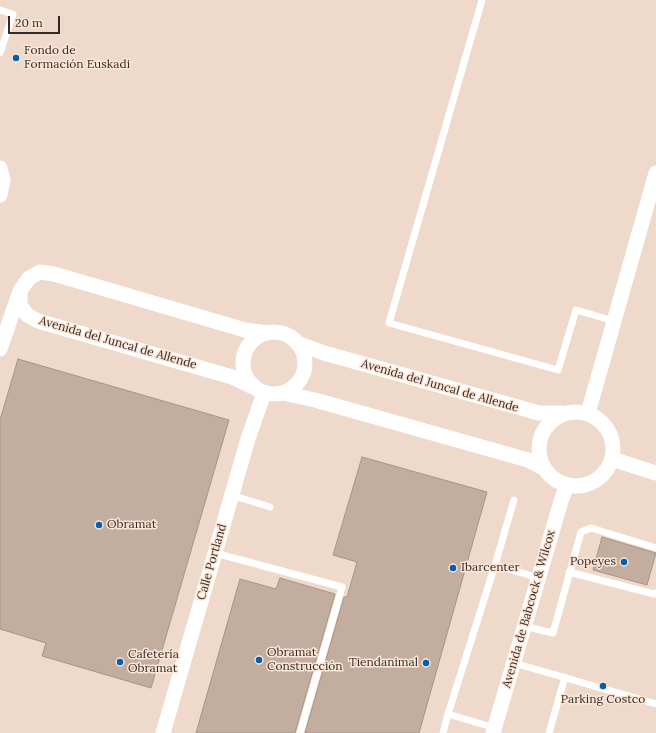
<!DOCTYPE html>
<html>
<head>
<meta charset="utf-8">
<style>
	body { margin:0 }
	#map { position:relative; width:656px; height:733px; overflow:hidden; background:#efd9ca; font-family:Lora,serif }
	canvas { display:block }
	.scale { position:absolute; left:8px; top:16px; width:52px; height:18px; box-sizing:border-box; border:2px solid #332b25; border-top:0; padding-left:5px; font-size:12px; line-height:14px; white-space:nowrap; color:#332b25; -webkit-text-stroke:3px #fde6d7; paint-order:stroke }
</style>
</head>
<body>
<div id="map">
<canvas width="656" height="733"></canvas>
<div class="scale">20 m</div>
</div>
<script>
const g = document.querySelector('canvas').getContext('2d');
g.lineJoin = 'round';
function fillPath(path, color) { g.fillStyle = color; g.fill(path, 'evenodd'); }
const shape = rows => new Path2D(rows.map(r => 'M' + r).join(''));
function trace(path, color, width, dash) { g.strokeStyle = color; g.lineWidth = width; g.lineCap = dash ? 'butt' : 'round'; g.setLineDash(dash || []); g.stroke(path); }
function label(font, color, halo, rows, align = 'center') {
  g.font = font + ' Lora,serif'; g.lineWidth = 3; g.setLineDash([]); g.textBaseline = 'middle'; g.strokeStyle = halo; g.fillStyle = color; for (const [text, x, y, turn = 0] of rows) {
    g.save(); g.translate(x, y); g.rotate((+turn || 0) * Math.PI / 180); g.textAlign = isNaN(turn) ? turn : align; if (halo) g.strokeText(text, 0, 0); g.fillText(text, 0, 0); g.restore();
  }
}
const building = shape([
	[18,359,229,420,151,688,42,656,46,643,0,629,0,420,18,359],
	[362,457,487,492,419,733,305,733,344,597,347,597,357,562,333,555,362,457],
	[602,537,656,553,647,585,593,570,602,537],
	[280,578,335,594,295,733,196,733,240,579,276,589,280,578]
]);
fillPath(building, '#c2ad9e');
trace(building, '#a89385', 1);
trace(shape([
	[482,0,389,323,558,370,576,310,614,321],
	[0,10,13,14,0,53],
	[231,495,270,507],
	[215,553,342,587,300,733],
	[495,565,539,578],
	[569,572,654,594,656,593],
	[524,626,544,631,553,633,581,532,591,528,656,548],
	[514,663,656,704],
	[448,714,495,565,514,500],
	[443,733,448,714,495,728],
	[549,733,565,677]
]), '#fff', 7);
trace(shape([
	[0,168,3,180,0,195],
	[20,292,20,305,27,315,38,321,232,377,255,388],
	'243 363a31 31 0 1 1 62 0a31 31 0 1 1-62 0Z',
	[297,343,324,353,539,413,562,413],
	[0,349,20,291,29,278,40,272,54,274,245,330,267,333],
	[283,393,315,400,528,460,543,468],
	'539 449a37 37 0 1 1 74 0a37 37 0 1 1-74 0Z',
	[588,413,656,173],
	[612,459,656,473],
	[163,733,248,439,264,393],
	[493,733,562,498,567,486]
]), '#fff', 15);
for (const [x, y, r, color] of [
	[16,58,4,"#0360ae"],
	[99,525,4,"#0360ae"],
	[624,562,4,"#0360ae"],
	[453,568,4,"#0360ae"],
	[259,660,4,"#0360ae"],
	[120,662,4,"#0360ae"],
	[426,663,4,"#0360ae"],
	[603,686,4,"#0360ae"]
]) { const dot = new Path2D(); dot.arc(x, y, r, 0, 2 * Math.PI); g.fillStyle = color; g.fill(dot); trace(dot, '#fde6d7', 1.5); }
label('12px', '#332b25', '#fde6d7', [
	["Fondo de",24,51],
	["Formación Euskadi",24,65],
	["Obramat",107,525],
	["Popeyes",616,562,"right"],
	["Ibarcenter",461,568],
	["Obramat",267,653],
	["Construcción",267,667],
	["Cafetería",128,655],
	["Obramat",128,669],
	["Tiendanimal",418,663,"right"],
	["Parking Costco",603,700,"center"]
], 'left');
label('12px', '#332b25', '#fde6d7', [
	["Avenida del Juncal de Allende",118,343,16],
	["Avenida del Juncal de Allende",440,386,16],
	["Calle Portland",212,562,-74],
	["Avenida de Babcock & Wilcox",529,609,-74]
]);
</script>
</body>
</html>
